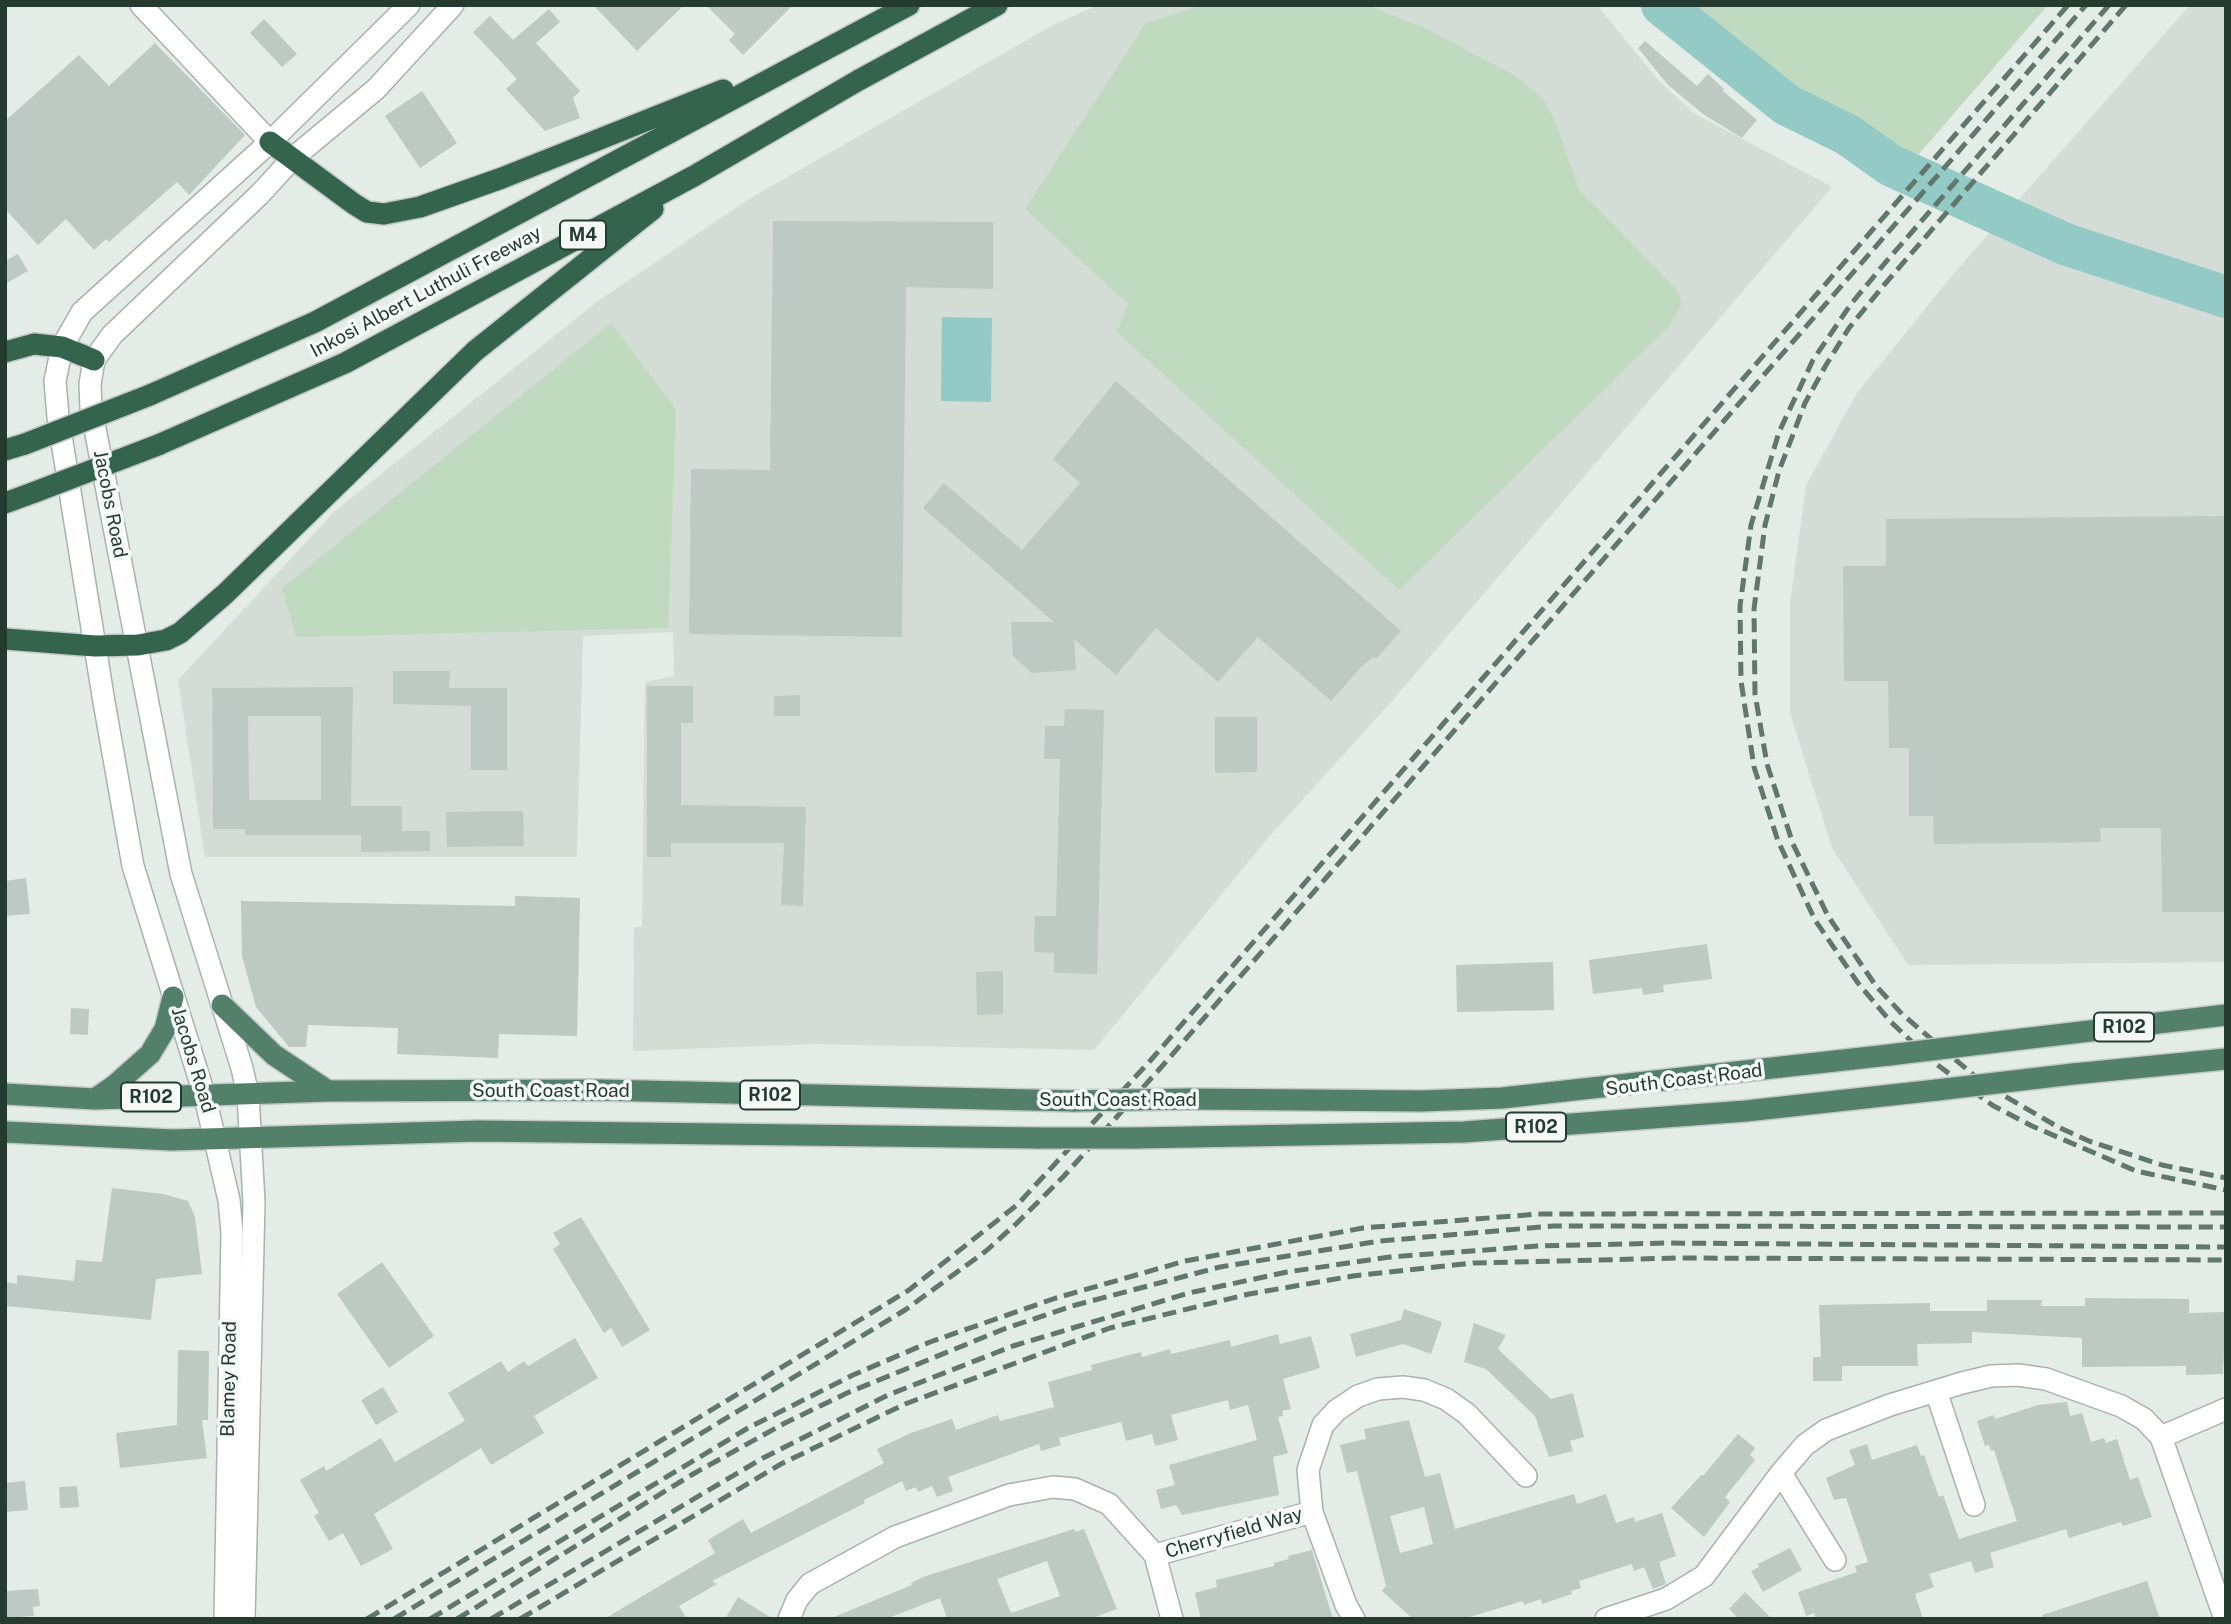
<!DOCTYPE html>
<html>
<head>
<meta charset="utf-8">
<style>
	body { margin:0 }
	#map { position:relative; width:2231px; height:1624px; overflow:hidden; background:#e4ece7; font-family:"Public Sans",sans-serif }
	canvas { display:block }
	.frame { position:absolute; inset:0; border:7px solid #263b30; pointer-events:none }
</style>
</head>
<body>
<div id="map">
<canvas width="2231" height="1624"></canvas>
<div class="frame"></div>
</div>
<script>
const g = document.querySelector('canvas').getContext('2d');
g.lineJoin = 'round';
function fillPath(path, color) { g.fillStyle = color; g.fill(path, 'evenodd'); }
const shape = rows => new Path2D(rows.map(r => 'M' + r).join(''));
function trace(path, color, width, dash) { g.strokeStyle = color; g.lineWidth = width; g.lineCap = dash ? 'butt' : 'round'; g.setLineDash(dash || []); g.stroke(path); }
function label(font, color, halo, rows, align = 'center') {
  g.font = font + ' "Public Sans",sans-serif'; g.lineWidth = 7; g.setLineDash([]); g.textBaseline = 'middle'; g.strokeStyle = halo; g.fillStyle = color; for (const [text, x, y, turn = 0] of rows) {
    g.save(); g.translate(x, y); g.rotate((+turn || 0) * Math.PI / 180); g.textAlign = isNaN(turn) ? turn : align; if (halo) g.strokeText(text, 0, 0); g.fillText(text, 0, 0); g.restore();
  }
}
fillPath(shape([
	[1098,5,1597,5,1659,81,1694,113,1832,187,1392,701,1267,839,1094,1050,816,1044,633,1051,634,927,642,927,645,682,674,676,673,632,583,636,577,857,205,857,178,680,335,511,598,301,749,199,1053,25],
	[2190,5,2226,5,2226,962,1908,965,1832,848,1790,713,1790,603,1806,485,1857,393,1955,272]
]), '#d3dcd5');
fillPath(shape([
	[1204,5,1367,5,1425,28,1514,75,1545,101,1557,126,1579,190,1676,289,1682,303,1670,325,1399,590,1117,332,1128,304,1025,209,1146,23],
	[1693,5,2048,5,1913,161,1832,113,1720,30],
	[611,323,676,409,668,628,296,637,282,588]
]), '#c0dac0');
fillPath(shape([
	[942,317,992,318,991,402,941,401]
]), '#93cac5');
trace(shape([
	[1662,5,1787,105,1848,135,1890,165,2065,244,2226,297]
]), '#93cac5', 42);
fillPath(shape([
	[593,5,684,5,637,51],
	[706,5,793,5,743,55,729,40,735,34],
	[549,9,560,22,536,43,580,91,573,98,580,118,545,131,506,89,517,79,473,32,490,16,513,40],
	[264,19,297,54,282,67,250,33],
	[1645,41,1697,86,1708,74,1724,89,1723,91,1757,120,1742,138,1703,114,1668,85,1638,48],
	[155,43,245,135,189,195,177,182,109,242,106,239,94,250,66,219,38,245,5,209,5,121,79,55,109,86],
	[422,91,457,143,420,168,385,116],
	[773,221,993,222,993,289,906,287,902,637,689,634,691,469,770,470],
	[18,254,28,271,5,284,5,261],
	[1116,381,1401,631,1376,659,1373,657,1362,666,1331,701,1258,637,1218,682,1156,628,1116,675,1074,639,1076,670,1032,673,1013,656,1011,622,1054,622,923,508,944,483,1022,550,1080,483,1053,459],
	[2226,516,2226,912,2162,912,2161,828,2100,828,2101,842,1934,844,1933,816,1909,816,1909,748,1889,748,1888,681,1844,681,1843,566,1886,566,1886,519],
	[393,671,450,671,449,688,507,688,507,770,471,770,471,706,393,704],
	[647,686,693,686,693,723,681,723,681,805,806,807,803,906,781,905,784,843,671,843,671,857,647,857],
	[353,687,351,806,402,806,402,831,430,831,430,851,361,852,361,835,245,835,245,829,213,829,212,688],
	[248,716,321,716,321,800,249,800],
	[800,695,800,716,774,716,774,696],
	[1065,709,1104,710,1097,974,1054,973,1054,953,1034,952,1035,916,1056,916,1060,759,1044,759,1045,726,1064,726],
	[1215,717,1257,717,1257,772,1215,773],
	[523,811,524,846,447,847,446,812],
	[26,878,30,914,5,916,5,881],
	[515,896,580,898,577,1036,499,1034,498,1058,397,1054,398,1028,308,1025,306,1047,289,1047,256,1007,242,956,241,901,515,906],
	[1707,944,1712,979,1663,985,1664,992,1643,995,1642,988,1593,994,1589,960],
	[1553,962,1554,1010,1457,1012,1456,965],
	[1003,971,1003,1014,977,1015,976,972],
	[71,1008,89,1009,88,1035,70,1034],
	[112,1188,163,1194,188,1201,195,1217,202,1274,156,1279,151,1320,5,1306,5,1282,17,1284,17,1275,74,1281,76,1260,102,1262],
	[581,1217,650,1330,622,1347,611,1328,604,1333,553,1249,560,1244,553,1233],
	[382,1262,434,1336,389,1368,337,1294],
	[2085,1298,2189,1299,2189,1313,2226,1312,2223,1374,2186,1375,2186,1366,2082,1367,2082,1338,1972,1332,1972,1343,1917,1344,1918,1366,1842,1366,1842,1381,1813,1381,1813,1357,1821,1357,1819,1305,1930,1303,1930,1311,1987,1311,1987,1300,2042,1300,2041,1306,2085,1306],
	[1404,1309,1442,1322,1431,1354,1403,1344,1356,1357,1350,1334,1401,1320],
	[1474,1323,1506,1335,1498,1349,1551,1399,1573,1393,1584,1437,1570,1441,1573,1451,1549,1457,1535,1416,1486,1369,1464,1362],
	[1278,1334,1280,1344,1311,1336,1320,1368,1283,1379,1291,1409,1282,1411,1283,1416,1278,1417,1288,1453,1273,1457,1279,1495,1182,1515,1176,1505,1161,1509,1156,1490,1175,1485,1169,1465,1257,1440,1248,1405,1230,1410,1228,1400,1171,1415,1178,1440,1155,1446,1152,1434,1126,1441,1121,1422,1059,1438,1061,1445,1041,1451,1039,1444,948,1477,953,1491,937,1497,932,1486,918,1492,916,1487,906,1491,902,1481,864,1500,865,1503,712,1581,717,1584,679,1606,687,1619,604,1619,715,1553,708,1540,743,1519,751,1533,884,1463,877,1449,911,1433,952,1419,956,1430,998,1415,1000,1421,1054,1407,1048,1382,1092,1370,1091,1365,1141,1352,1142,1357,1170,1349,1171,1354,1230,1340,1231,1347],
	[575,1338,598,1378,534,1416,544,1433,491,1465,481,1448,374,1514,393,1549,361,1566,343,1533,329,1541,314,1516,319,1513,300,1480,324,1466,326,1471,381,1438,395,1462,465,1421,448,1393,501,1361,508,1372,524,1361,528,1366],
	[178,1350,209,1351,208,1420,202,1420,207,1458,120,1468,116,1433,177,1425],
	[383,1387,398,1412,376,1425,361,1400],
	[2067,1402,2070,1416,2082,1413,2091,1442,2104,1438,2106,1443,2117,1439,2130,1480,2138,1477,2152,1517,2123,1526,2121,1522,2069,1538,2066,1529,1990,1553,1994,1567,1975,1573,1971,1561,1929,1574,1934,1587,1915,1594,1923,1619,1816,1619,1814,1613,1806,1616,1798,1592,1857,1572,1855,1566,1868,1562,1846,1498,1834,1500,1826,1478,1855,1465,1849,1450,1867,1444,1872,1460,1917,1445,1921,1456,1924,1455,1939,1497,1943,1495,1959,1539,2017,1521,1994,1450,1991,1451,1989,1445,1985,1446,1977,1421,1993,1415,1995,1419,2038,1405],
	[1409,1420,1425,1477,1440,1473,1455,1529,1574,1494,1577,1504,1606,1494,1616,1523,1634,1517,1635,1522,1662,1513,1676,1556,1659,1562,1666,1584,1653,1589,1644,1567,1634,1571,1632,1564,1579,1581,1581,1588,1571,1591,1572,1594,1542,1604,1541,1599,1524,1605,1523,1601,1463,1619,1413,1619,1382,1591,1386,1586,1357,1471,1347,1473,1340,1445,1366,1439,1364,1429],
	[1424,1507,1433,1544,1400,1553,1390,1516],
	[1738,1434,1755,1448,1750,1455,1755,1460,1725,1497,1730,1502,1704,1537,1671,1508,1701,1475,1703,1476],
	[25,1481,28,1510,5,1512,5,1483],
	[77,1486,79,1507,60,1508,59,1487],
	[1074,1529,1076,1532,1084,1529,1117,1609,1090,1619,947,1619,940,1598,886,1619,829,1619,912,1585,911,1583,923,1577],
	[1047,1561,1060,1596,1011,1613,997,1579],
	[1790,1548,1802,1570,1763,1592,1751,1571,1759,1567,1758,1564],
	[1312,1550,1333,1619,1201,1619,1195,1593,1217,1587,1216,1580,1274,1566,1274,1563,1289,1559,1288,1556],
	[2147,1581,2160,1619,2042,1619,2042,1615],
	[38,1589,40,1606,33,1607,34,1616,5,1618,5,1591],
	[1745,1592,1772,1619,1739,1619,1729,1609],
	[738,1597,773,1619,725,1619]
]), '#bdc9c2');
const minor = shape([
	[141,5,270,142],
	[1936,1391,1974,1505],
	[2161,1437,2226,1409],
	[1781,1473,1835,1560],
	[1155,1555,1312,1512],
	[789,1619,797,1600,810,1584,895,1537,1009,1495,1053,1487,1075,1489,1109,1504,1155,1555,1172,1619],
	[1354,1619,1346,1605,1312,1512,1308,1470,1323,1425,1337,1410,1358,1396,1378,1389,1403,1387,1424,1390,1446,1399,1467,1414,1526,1476],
	[1606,1619,1666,1599,1704,1576,1781,1473,1805,1445,1826,1430,1890,1405,1962,1383,1991,1376,2018,1375,2046,1379,2121,1406,2144,1419,2161,1437,2225,1619]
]);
const tertiary = shape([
	[225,1619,232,1232,229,1200,205,1097,133,866,104,702,58,417,55,381,62,347,82,312,270,142,409,5],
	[244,1619,254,1202,248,1095,242,1068,181,874,91,408,90,384,94,360,112,335,260,194,293,158,376,89,453,5]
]);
const trunk = shape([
	[222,1005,274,1055,328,1091],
	[2022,1039,2226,1015],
	[2073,1074,2226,1059],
	[5,1094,95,1099,328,1091,600,1090,1074,1101],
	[95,1099,114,1086,150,1054,165,1029,173,997],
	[1188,1099,1422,1101,1502,1098,1889,1055],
	[5,1132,172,1140,478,1131,1039,1138],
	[1135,1138,1464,1132,1746,1111,1937,1090]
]);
const motorway = shape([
	[270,142,354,204,367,212,384,214,420,207,502,178,723,90],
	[5,352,34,344,62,347,94,360],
	[150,395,315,322,909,5],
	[158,445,345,363,694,176,859,80,997,5],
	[5,450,25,444],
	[5,503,35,492],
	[5,639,95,646,138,645,166,640,180,633,225,594,475,351,653,209]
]);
trace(minor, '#a7b3ac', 24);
trace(tertiary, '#a7b3ac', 24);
trace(trunk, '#c2c8c5', 24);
trace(motorway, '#c2c8c5', 24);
trace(minor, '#fff', 21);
trace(tertiary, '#fff', 21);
trace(trunk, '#52806a', 21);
trace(motorway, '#35644e', 21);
trace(shape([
	[2109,5,1885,263,1851,304,1813,360,1779,432,1751,525,1740,606,1741,681,1754,767,1778,841,1815,920,1858,983,1890,1021,1932,1061,1992,1105,2032,1126,2136,1171,2226,1190],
	[2126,5,1884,285,1849,328,1826,365,1805,403,1779,471,1765,525,1754,609,1755,694,1767,764,1793,844,1828,916,1876,986,1902,1014,1984,1084,2058,1127,2089,1141,2162,1165,2226,1178],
	[367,1619,909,1290,1017,1205,1150,1061,2068,5],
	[394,1619,905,1310,986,1251,1017,1223,1064,1176,1164,1064,2086,5],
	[430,1619,748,1428,853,1375,930,1342,1056,1298,1185,1261,1363,1228,1538,1214,2226,1213],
	[457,1619,693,1474,785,1423,847,1393,1004,1329,1072,1306,1220,1267,1380,1241,1553,1226,2226,1227],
	[491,1619,763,1458,888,1395,1013,1346,1189,1293,1287,1272,1390,1257,1539,1246,1667,1243,2226,1247],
	[520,1619,781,1464,905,1404,1110,1328,1249,1294,1353,1276,1473,1263,1680,1258,2226,1260]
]), '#60776b', 5, [14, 7]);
const trunkBridge = shape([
	[1889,1055,2022,1039],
	[1937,1090,2073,1074],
	[1074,1101,1188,1099],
	[1039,1138,1135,1138]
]);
const motorwayBridge = shape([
	[25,444,150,395],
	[35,492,158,445]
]);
trace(trunkBridge, '#c2c8c5', 24, []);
trace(motorwayBridge, '#c2c8c5', 24, []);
trace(trunkBridge, '#52806a', 21);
trace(motorwayBridge, '#35644e', 21);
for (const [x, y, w] of [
	[583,235,46],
	[2124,1027,60],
	[770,1095,60],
	[151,1097,60],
	[1536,1127,60]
]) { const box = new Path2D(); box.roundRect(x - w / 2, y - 14.5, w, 29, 5); g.fillStyle = '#f4f9f5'; g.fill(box); trace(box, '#263b30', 2); }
label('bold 18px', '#263b30', null, [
	["M4",583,235],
	["R102",2124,1027],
	["R102",770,1095],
	["R102",151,1097],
	["R102",1536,1127]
]);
label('19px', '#263b30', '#f4f9f5', [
	["Inkosi Albert Luthuli Freeway",426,292,-28],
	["Jacobs Road",110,504,79],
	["Jacobs Road",193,1060,73],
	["South Coast Road",1684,1080,-7],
	["South Coast Road",551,1091],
	["South Coast Road",1118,1100],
	["Blamey Road",229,1379,-89],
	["Cherryfield Way",1234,1533,-16]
]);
</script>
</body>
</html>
